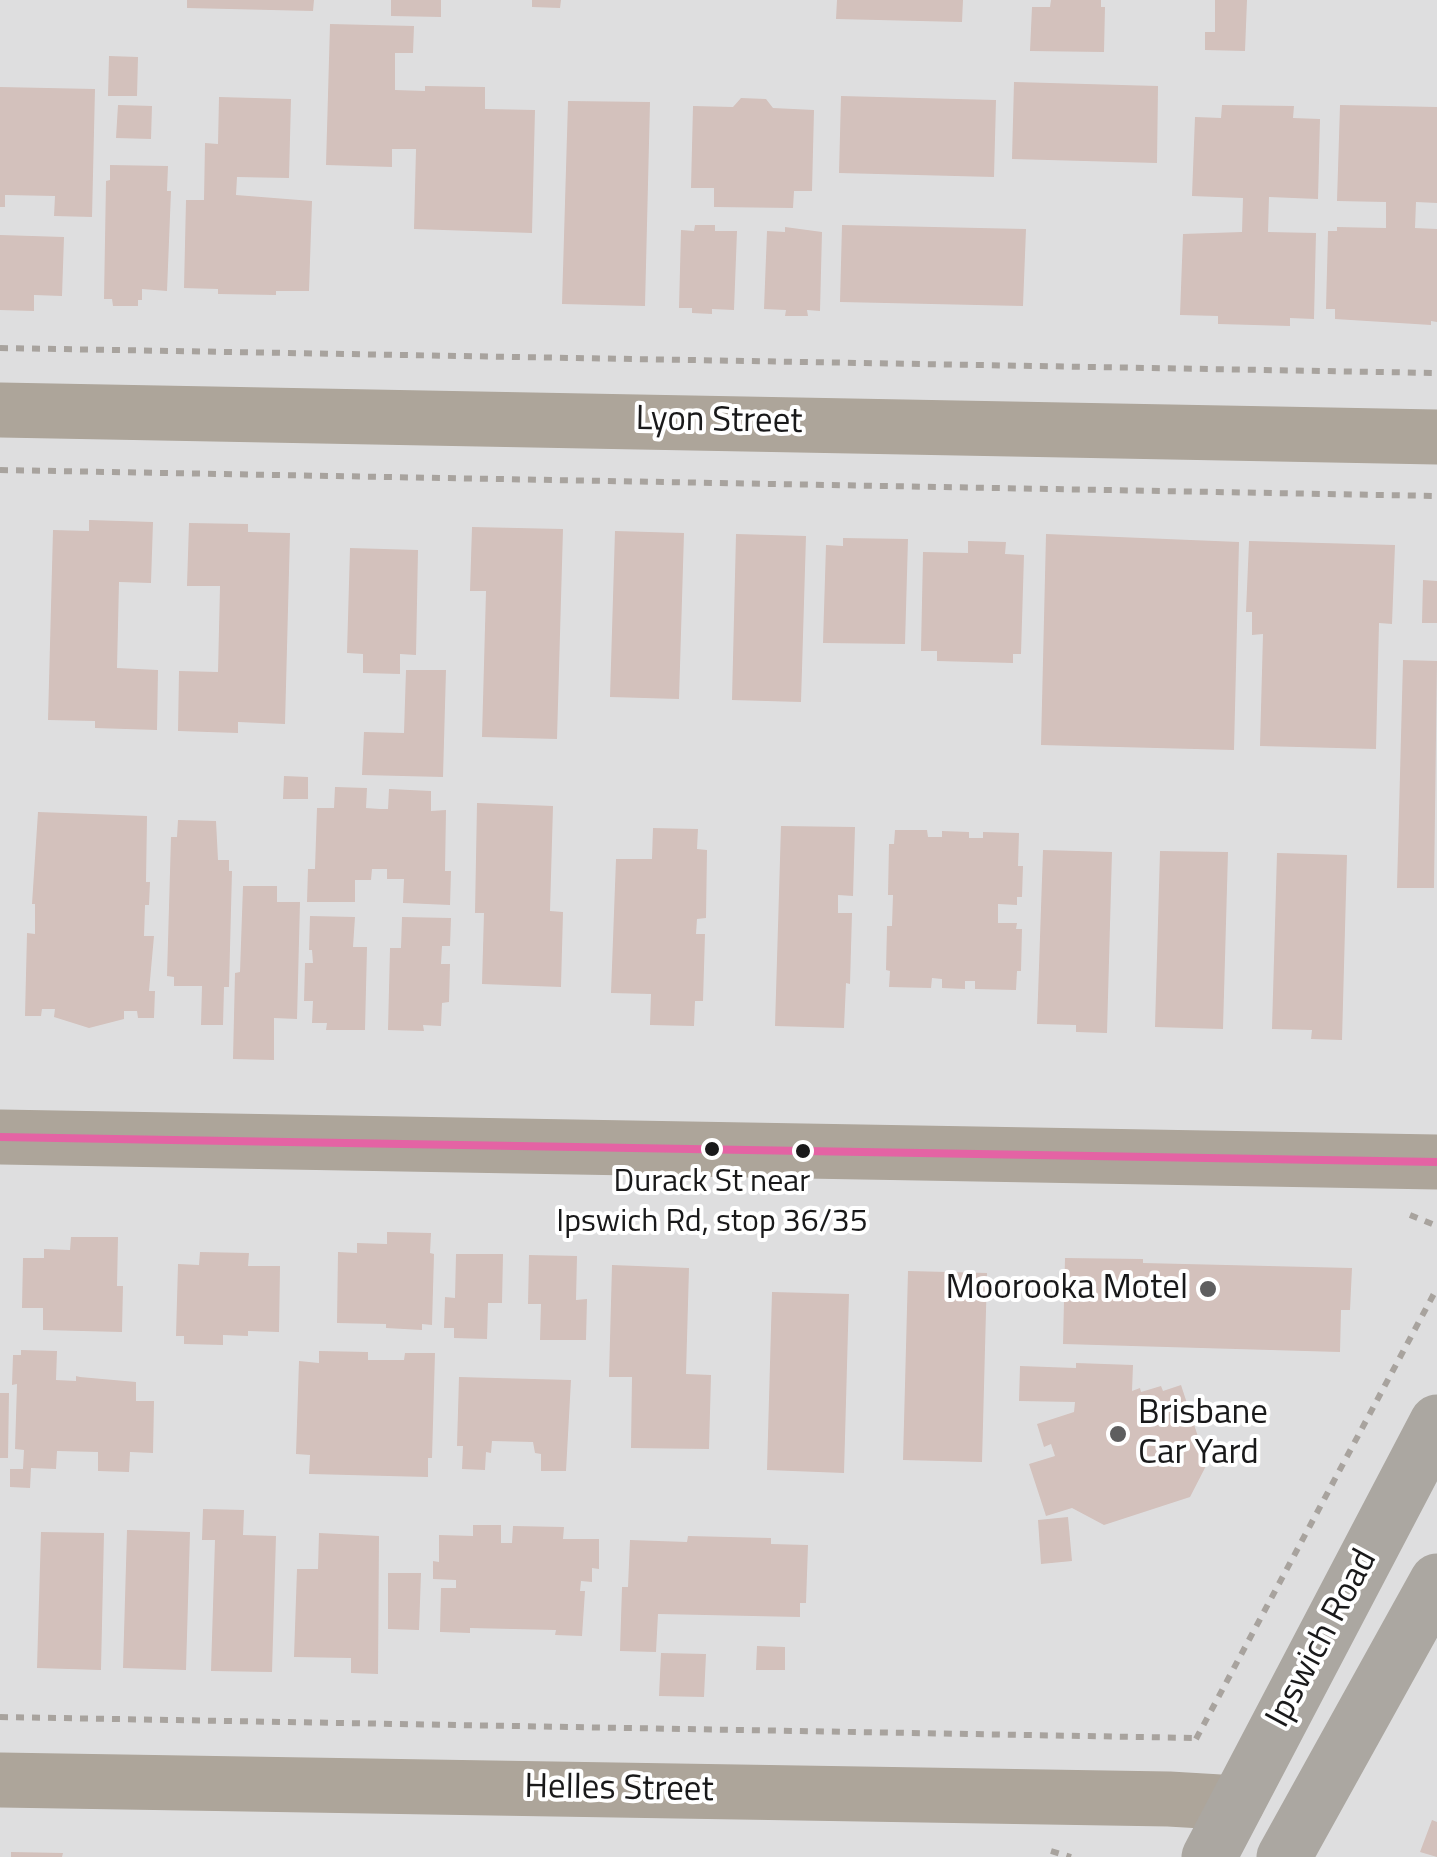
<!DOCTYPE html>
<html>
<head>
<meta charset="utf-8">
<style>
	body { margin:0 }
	canvas { display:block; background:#dededf }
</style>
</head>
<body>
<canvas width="1437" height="1857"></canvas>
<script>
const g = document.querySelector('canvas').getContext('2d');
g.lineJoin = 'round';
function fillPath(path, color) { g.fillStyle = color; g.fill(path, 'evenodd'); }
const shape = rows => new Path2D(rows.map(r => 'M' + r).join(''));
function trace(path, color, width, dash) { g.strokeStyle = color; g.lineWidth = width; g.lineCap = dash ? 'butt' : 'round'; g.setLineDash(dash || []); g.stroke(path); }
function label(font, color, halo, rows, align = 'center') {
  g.font = font + ' "Titillium Web",sans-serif'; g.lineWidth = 8; g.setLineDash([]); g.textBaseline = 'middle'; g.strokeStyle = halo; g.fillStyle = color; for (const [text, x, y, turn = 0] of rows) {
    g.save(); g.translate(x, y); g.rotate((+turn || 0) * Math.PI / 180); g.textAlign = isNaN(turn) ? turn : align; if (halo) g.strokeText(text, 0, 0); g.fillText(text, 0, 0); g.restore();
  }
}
fillPath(shape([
	[187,0,314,0,313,11,187,8],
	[391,0,441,0,441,17,391,16],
	[532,0,561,0,560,8,532,7],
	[837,0,963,0,962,22,836,19],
	[1051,0,1101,0,1101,7,1105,7,1104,52,1030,51,1032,7,1050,7],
	[1215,0,1247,0,1245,51,1205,50,1205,32,1215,32],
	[330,24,414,26,413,53,395,53,395,90,425,91,425,86,485,87,485,109,535,110,532,233,414,229,416,149,392,149,392,167,326,165],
	[109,56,138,57,137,96,108,96],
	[1014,82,1158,86,1157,163,1012,159],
	[0,87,95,89,92,217,54,216,55,196,5,195,5,207,0,207],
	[841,96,996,100,994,177,839,173],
	[219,97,291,99,289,178,237,177,236,195,312,201,309,291,276,291,276,295,218,294,218,289,184,288,186,200,204,200,205,143,218,144],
	[741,98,766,99,773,108,814,110,812,191,794,191,793,208,714,207,714,188,691,188,693,106,733,107],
	[568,101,650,102,645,306,562,304],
	[118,105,152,106,151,139,116,138],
	[1222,105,1294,106,1293,118,1320,119,1318,199,1269,197,1268,232,1316,233,1314,319,1290,318,1290,326,1218,324,1218,316,1180,315,1183,234,1242,232,1243,198,1192,196,1195,117,1221,118],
	[1340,105,1437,107,1437,203,1416,202,1415,228,1437,229,1437,322,1431,321,1431,325,1335,319,1335,309,1326,309,1328,231,1337,231,1337,227,1386,228,1386,202,1337,201],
	[110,165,168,166,167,191,171,191,167,291,142,289,142,300,138,300,138,306,113,306,112,299,104,299,106,181,110,180],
	[695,225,715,225,715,231,737,231,734,310,712,309,712,314,692,313,692,308,679,308,681,230,694,231],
	[842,225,1026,229,1023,306,840,302],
	[785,227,822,232,820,311,807,310,808,316,785,316,786,310,764,309,767,231,785,232],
	[0,235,64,237,62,296,34,295,34,311,0,310],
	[89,520,153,522,151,583,119,582,117,668,158,670,157,730,95,728,95,721,48,720,53,530,89,531],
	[189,523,248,524,248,532,290,533,285,724,238,722,238,733,178,731,179,671,218,672,220,586,187,586],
	[472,527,563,529,557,739,482,737,486,591,470,591],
	[615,531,684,533,679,699,610,697],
	[736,534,806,536,801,702,732,700],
	[1046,534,1239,542,1234,750,1041,745],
	[843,538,908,539,905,644,823,643,826,545,843,546],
	[968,541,1006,542,1005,554,1024,555,1021,654,1013,654,1013,663,937,661,937,651,921,651,923,552,968,553],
	[1249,541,1395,545,1392,624,1379,623,1376,749,1260,746,1263,634,1252,635,1252,612,1246,612],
	[350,548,418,550,416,655,400,654,400,674,363,673,363,654,347,653],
	[1423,580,1437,581,1437,623,1422,623],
	[1403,660,1437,661,1434,888,1397,888],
	[406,670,446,670,443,777,362,775,364,732,404,733],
	[284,776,308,777,308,799,283,799],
	[335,787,367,788,366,808,380,809,388,809,389,789,431,791,431,811,446,810,445,871,451,871,450,905,403,903,404,879,387,879,387,869,372,869,371,880,355,880,355,902,307,902,308,869,315,869,317,808,334,808],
	[477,803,553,806,550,911,563,912,561,987,482,984,484,913,475,913],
	[38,812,147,816,146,882,150,882,149,905,145,905,144,936,154,936,149,991,155,991,154,1018,138,1018,137,1011,124,1011,124,1019,89,1028,54,1017,55,1009,42,1009,41,1016,25,1016,27,933,35,934,35,904,32,904],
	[178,820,216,821,218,860,229,860,229,871,232,871,229,987,224,987,223,1025,201,1025,202,986,174,986,174,977,167,976,171,837,177,837],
	[781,826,855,827,853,896,838,895,838,913,852,913,850,984,846,983,844,1028,775,1026],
	[653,828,698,829,697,849,707,850,706,918,697,919,696,934,705,934,703,1001,695,1001,694,1026,650,1025,651,994,611,993,616,859,652,859],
	[895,830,927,830,928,837,942,837,942,831,969,832,969,838,983,838,983,832,1019,833,1018,866,1023,866,1022,897,1017,897,1017,905,998,904,998,923,1017,923,1016,929,1022,929,1021,971,1017,971,1016,990,975,989,975,981,965,981,965,989,942,988,942,979,932,978,931,988,889,987,890,971,886,970,887,926,892,926,893,895,888,895,889,844,894,844],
	[1043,850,1112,852,1107,1033,1076,1032,1076,1025,1037,1024],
	[1160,851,1228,852,1223,1029,1155,1027],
	[1277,853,1347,855,1342,1040,1311,1039,1312,1030,1272,1029],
	[243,886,277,886,277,902,300,902,297,1019,274,1018,274,1060,233,1059,235,973,240,972],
	[310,916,355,917,353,947,367,947,365,1030,326,1030,327,1023,312,1023,313,1001,304,1001,305,963,313,963,312,950,309,950],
	[402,917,451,918,450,946,442,946,441,964,450,964,449,1002,442,1003,441,1026,423,1025,424,1031,388,1030,390,948,401,948],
	[387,1232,431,1233,430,1253,434,1254,432,1325,422,1324,422,1330,386,1328,386,1324,337,1323,338,1252,357,1253,357,1243,387,1244],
	[71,1237,118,1237,117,1286,123,1286,122,1332,43,1330,43,1308,22,1308,23,1258,44,1258,44,1249,70,1250],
	[200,1252,249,1253,248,1266,280,1266,279,1332,248,1331,248,1336,223,1335,223,1345,184,1344,184,1336,176,1336,178,1264,199,1265],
	[456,1254,503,1254,502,1303,488,1303,487,1339,454,1338,454,1328,444,1328,445,1297,455,1298],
	[529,1255,577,1256,576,1300,587,1299,586,1340,540,1340,541,1304,528,1304],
	[1065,1258,1143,1259,1143,1263,1352,1268,1350,1310,1341,1310,1340,1352,1063,1344],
	[612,1265,689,1268,686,1374,711,1375,709,1449,631,1448,632,1377,609,1377],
	[908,1271,987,1273,982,1462,903,1460],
	[772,1292,849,1294,844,1473,767,1470],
	[21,1350,57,1351,56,1380,76,1381,76,1376,80,1377,136,1382,136,1401,154,1401,153,1453,130,1452,129,1472,98,1471,98,1452,57,1451,56,1469,31,1468,30,1488,10,1487,10,1469,23,1469,24,1450,15,1449,17,1384,12,1385,13,1355,21,1355],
	[319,1351,368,1352,368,1360,404,1360,405,1353,435,1353,432,1458,428,1458,428,1477,309,1474,310,1455,296,1454,299,1361,319,1363],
	[1076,1363,1133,1365,1132,1391,1140,1388,1141,1392,1161,1386,1163,1391,1181,1385,1207,1464,1190,1497,1104,1525,1072,1508,1046,1516,1029,1464,1055,1456,1051,1444,1044,1447,1037,1424,1074,1412,1075,1402,1019,1401,1020,1366,1076,1368],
	[459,1377,571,1380,566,1471,541,1471,541,1454,535,1453,533,1442,492,1441,491,1453,486,1452,485,1470,462,1469,463,1446,457,1446],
	[0,1393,9,1393,8,1458,0,1458],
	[203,1509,244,1510,243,1535,276,1536,272,1672,211,1671,215,1540,202,1540],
	[1068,1517,1072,1561,1041,1564,1038,1520],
	[473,1525,501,1525,501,1543,512,1543,513,1526,564,1527,563,1539,599,1539,599,1569,592,1568,592,1582,581,1581,580,1591,585,1591,582,1636,555,1635,556,1630,470,1628,470,1633,440,1632,441,1588,456,1588,456,1580,433,1579,433,1561,439,1562,439,1535,473,1536],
	[127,1530,190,1532,186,1670,123,1668],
	[41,1532,104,1533,101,1670,37,1668],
	[319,1533,379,1536,378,1674,351,1673,351,1658,294,1657,297,1569,318,1569],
	[688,1536,771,1538,771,1544,808,1545,806,1603,800,1603,800,1617,658,1614,656,1652,620,1651,622,1587,628,1587,630,1540,687,1542],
	[388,1573,421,1573,419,1630,388,1629],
	[757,1646,785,1647,785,1670,756,1670],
	[661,1653,706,1654,704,1697,659,1696],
	[1432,1820,1437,1822,1437,1857,1420,1852],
	[11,1852,63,1853,62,1857,11,1857]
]), '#d3c1bc');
trace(shape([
	[0,348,1437,373],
	[0,470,1437,496],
	[1410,1215,1437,1226],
	[0,1717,1197,1738],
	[1196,1739,1437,1288],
	[1051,1851,1071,1857]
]), '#a8a39e', 6, [8, 8]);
trace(shape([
	[0,410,1437,437],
	[0,1137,1437,1162],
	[0,1780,1169,1799,1237,1803]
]), '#ada59a', 55);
trace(shape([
	[1209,1857,1437,1422],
	[1284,1857,1437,1581]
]), '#aba7a1', 55);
trace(shape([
	[0,1137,1437,1162]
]), '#e463a4', 8);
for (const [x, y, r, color] of [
	[712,1149,9,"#19191a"],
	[803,1151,9,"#19191a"],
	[1208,1289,10,"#5e5e5f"],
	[1118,1434,10,"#5e5e5f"]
]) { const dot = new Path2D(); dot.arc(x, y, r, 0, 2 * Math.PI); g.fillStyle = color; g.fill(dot); trace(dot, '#fff', 4); }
label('32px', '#19191a', '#fff', [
	["Durack St near",712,1183],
	["Ipswich Rd, stop 36/35",712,1223]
]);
label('35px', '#19191a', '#fff', [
	["Lyon Street",719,422,1],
	["Ipswich Road",1323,1639,-62],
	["Helles Street",619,1790,1]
]);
label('35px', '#19191a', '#fff', [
	["Moorooka Motel",1188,1289],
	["Brisbane",1138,1414,"left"],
	["Car Yard",1138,1454,"left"]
], 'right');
</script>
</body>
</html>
